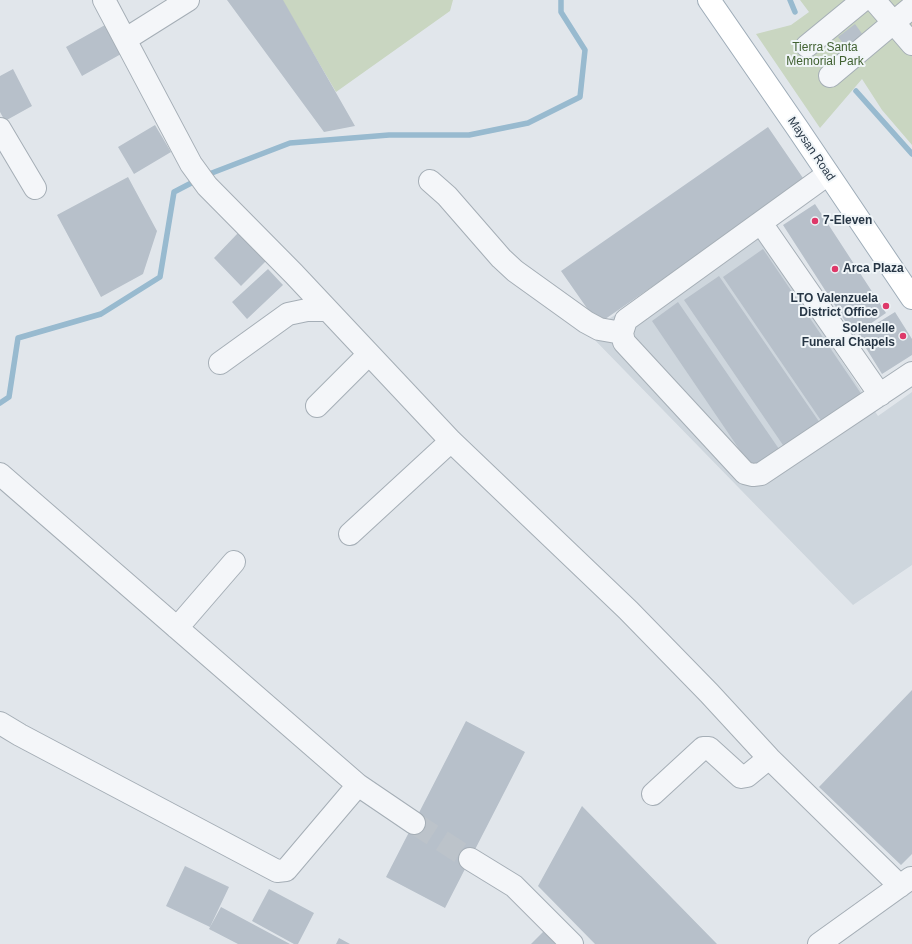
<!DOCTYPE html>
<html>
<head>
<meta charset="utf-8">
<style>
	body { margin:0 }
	canvas { display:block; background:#e1e6eb }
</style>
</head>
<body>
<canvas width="912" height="944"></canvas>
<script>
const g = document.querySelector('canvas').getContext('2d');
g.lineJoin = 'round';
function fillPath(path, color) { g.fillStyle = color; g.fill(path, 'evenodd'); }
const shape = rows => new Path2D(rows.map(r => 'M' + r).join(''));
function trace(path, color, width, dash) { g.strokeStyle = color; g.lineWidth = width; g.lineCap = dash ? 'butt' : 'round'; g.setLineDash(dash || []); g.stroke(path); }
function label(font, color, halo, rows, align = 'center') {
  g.font = font + ' Arial,sans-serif'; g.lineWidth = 4; g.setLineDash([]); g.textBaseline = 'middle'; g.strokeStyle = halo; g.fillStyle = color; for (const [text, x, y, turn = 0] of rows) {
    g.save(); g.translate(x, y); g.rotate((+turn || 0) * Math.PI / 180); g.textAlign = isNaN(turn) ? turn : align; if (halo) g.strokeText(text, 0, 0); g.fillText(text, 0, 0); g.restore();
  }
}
fillPath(shape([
	[751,224,878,416,912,392,912,565,853,605,588,333]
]), '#ced6dd');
fillPath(shape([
	[282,0,453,0,450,11,336,92],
	[800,0,912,0,912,145,882,110,862,79,820,128,756,34,791,25,809,12]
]), '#c9d6c1');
trace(shape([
	[790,0,795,12],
	[856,91,912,154],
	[204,176,290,143,389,135,469,135,528,123,580,97,585,50,561,12,561,0],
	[0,403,9,397,18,338,101,314,160,277,174,192,197,180]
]), '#98bacf', 5.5);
fillPath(shape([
	[227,0,283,0,355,126,324,132],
	[855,24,863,35,847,48,838,37],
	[105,25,121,54,82,76,66,47],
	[13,69,32,106,5,121,0,112,0,76],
	[155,125,171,152,134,174,118,147],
	[768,127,805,181,598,324,561,271],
	[128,177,157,231,143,274,101,297,57,215],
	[815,204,886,313,854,335,783,225],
	[238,233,266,261,241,286,214,258],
	[763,249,862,395,822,422,723,277],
	[268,269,283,285,247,319,232,302],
	[719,276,820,423,785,448,684,300],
	[678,302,779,449,752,468,652,321],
	[895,312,912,339,912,355,882,374,858,335],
	[912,690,912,854,901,865,819,787],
	[466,721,525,752,445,908,386,877],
	[582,806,717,944,595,944,538,886],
	[185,866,229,887,210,927,166,906],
	[269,889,314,913,298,944,294,944,252,921],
	[221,907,290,944,238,944,209,929],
	[548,927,565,944,531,944],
	[339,938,350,944,336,944]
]), '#b7c0ca');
trace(shape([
	[414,823,470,859]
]), '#bcc3ca', 22, [22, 11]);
const minor = shape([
	[104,0,191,164,207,186,294,274,451,441,628,610,709,693,769,758,900,886],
	[874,0,912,44],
	[126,39,188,0],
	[807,46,863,0],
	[830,76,912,7],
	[0,129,35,188],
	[828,174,626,320,622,333,624,342,745,473,753,475,761,474,912,373],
	[430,181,447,196,501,258,515,271,586,322,599,329,622,333],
	[761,223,880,395],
	[220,363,288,314,307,310,327,310],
	[317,406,368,355],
	[0,474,358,785,414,823],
	[350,534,451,441],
	[177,628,234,562],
	[0,723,20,735,277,871,286,870,358,785],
	[653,794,703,748,709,748,741,777,747,776,769,758],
	[470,859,514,886,572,944],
	[819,944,911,878]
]);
const major = shape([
	[709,0,798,129,912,298]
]);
trace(minor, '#a5aeb6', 24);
trace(major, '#9eacb8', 24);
trace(minor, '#f4f6f9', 22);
trace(major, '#fff', 22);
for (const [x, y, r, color] of [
	[815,221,4,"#de3869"],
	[835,269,4,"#de3869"],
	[886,306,4,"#de3869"],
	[903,336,4,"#de3869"]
]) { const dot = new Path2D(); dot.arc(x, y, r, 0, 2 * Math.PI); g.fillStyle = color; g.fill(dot); trace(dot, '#f0f5f8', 1.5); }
label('12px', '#426232', '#f0f5f8', [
	["Tierra Santa",825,48],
	["Memorial Park",825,62]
]);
label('12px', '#273645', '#f0f5f8', [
	["Maysan Road",811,149,56]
]);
label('bold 12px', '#273645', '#f0f5f8', [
	["7-Eleven",823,221],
	["Arca Plaza",843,269],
	["LTO Valenzuela",878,299,"right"],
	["District Office",878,313,"right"],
	["Solenelle",895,329,"right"],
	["Funeral Chapels",895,343,"right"]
], 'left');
</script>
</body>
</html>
